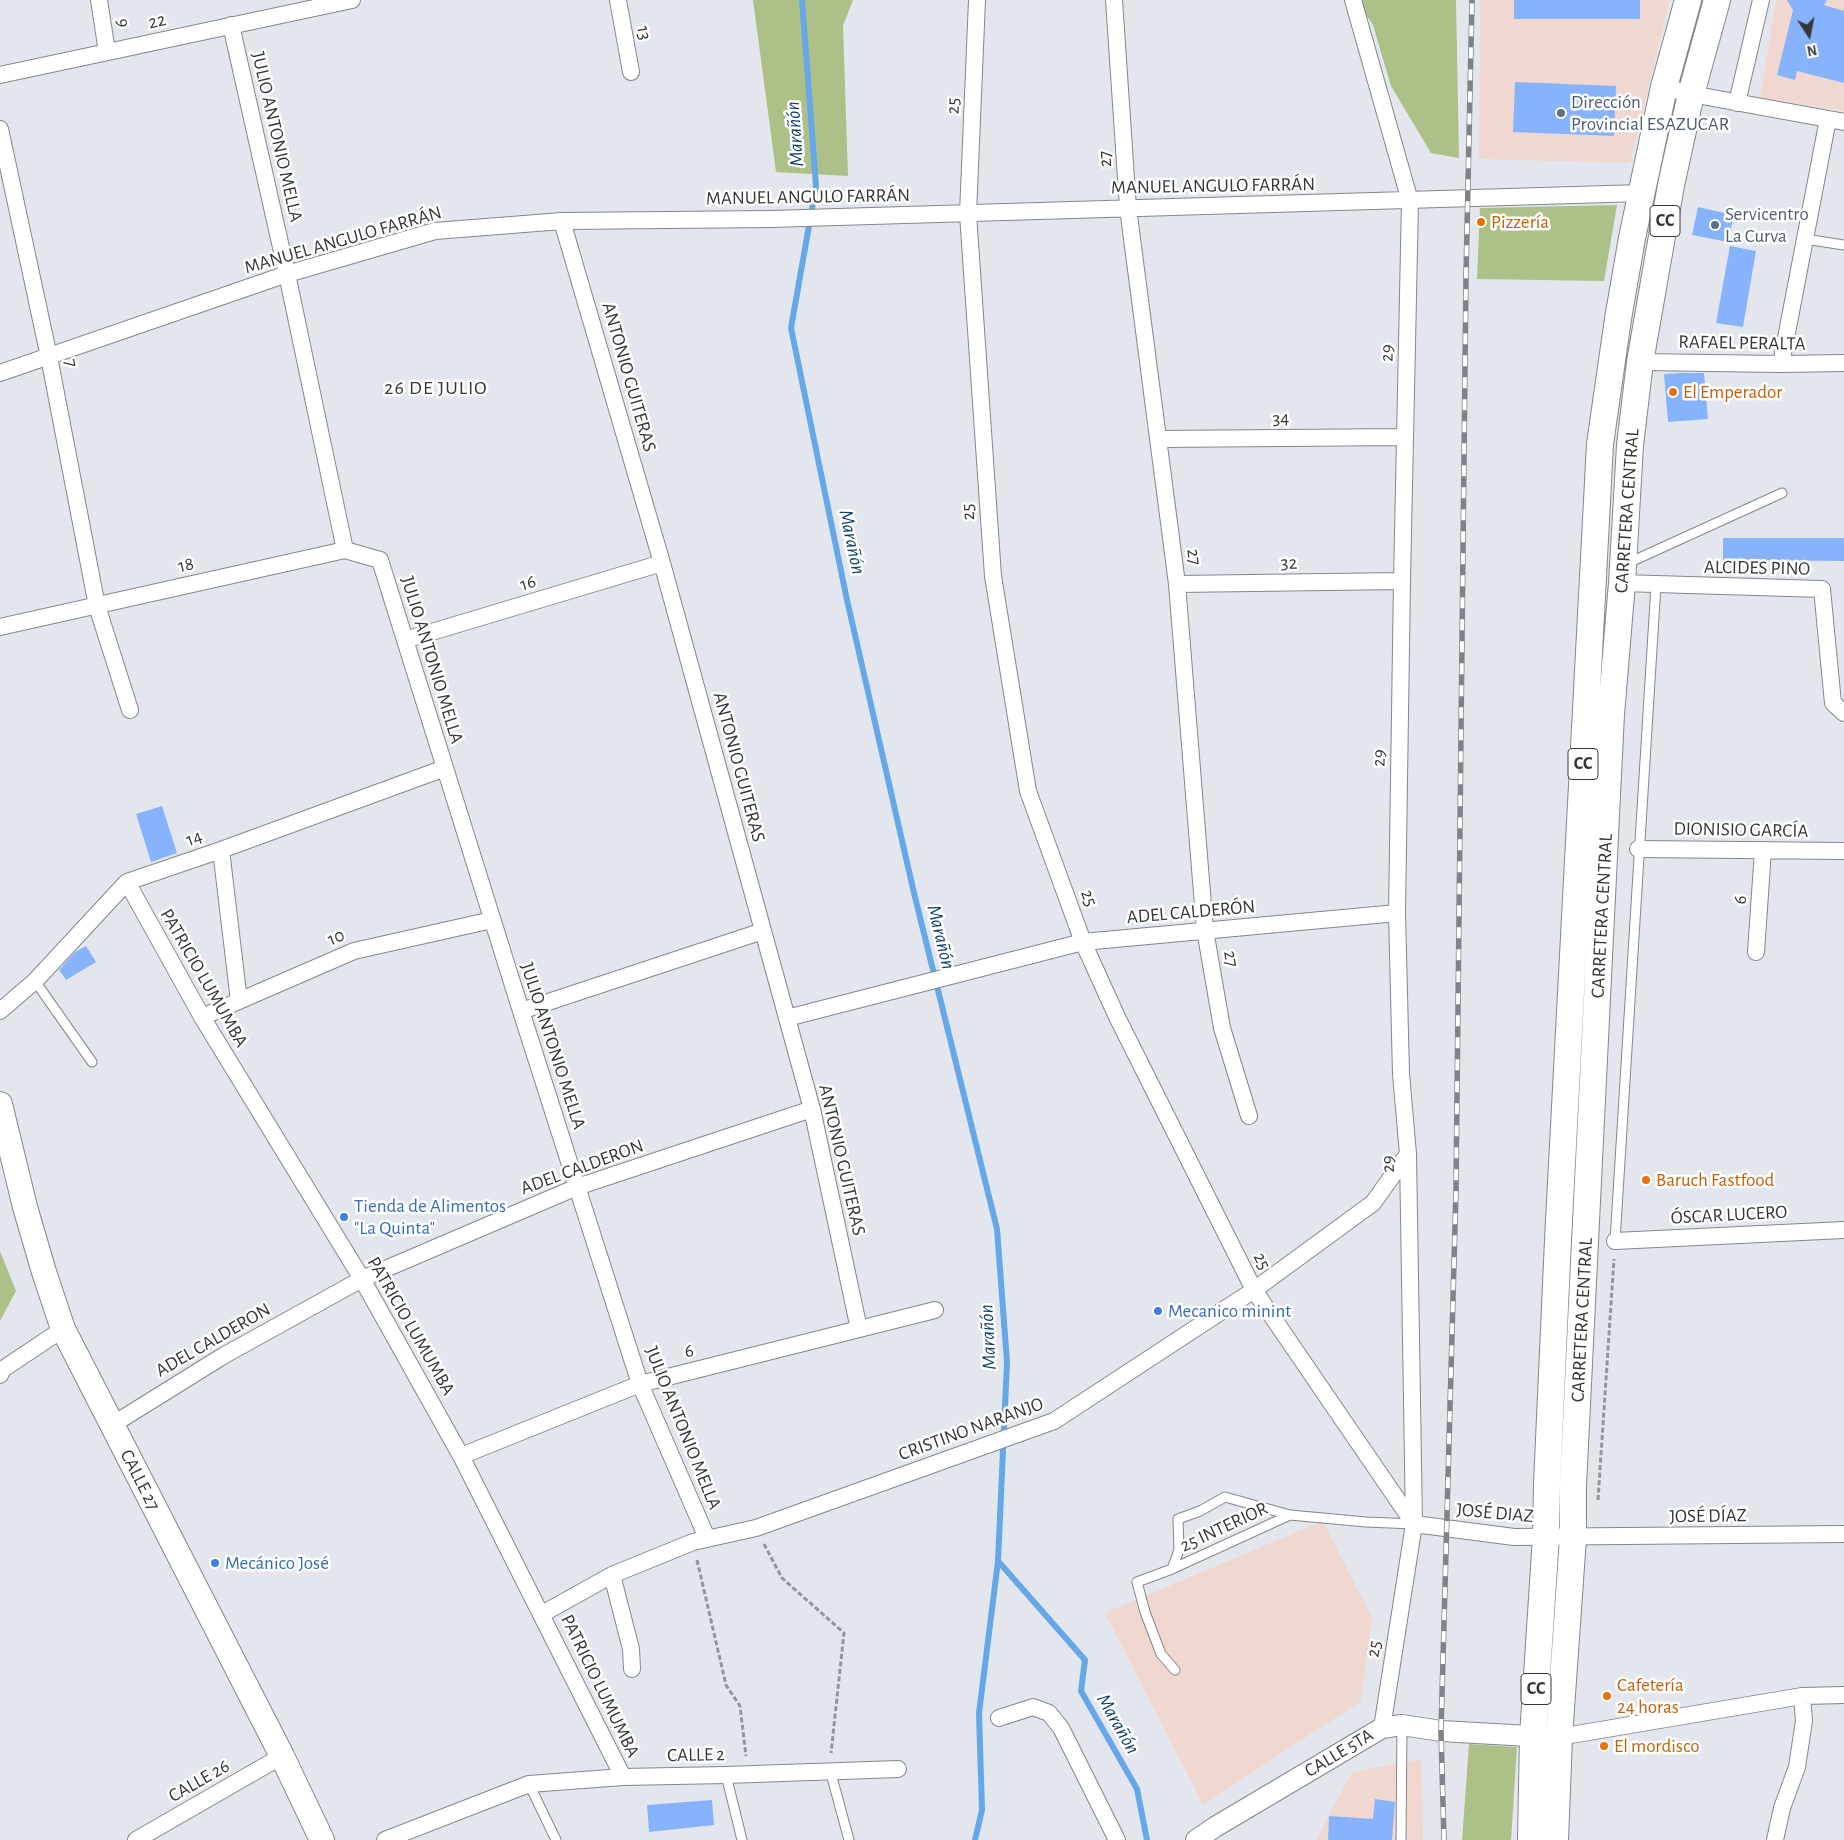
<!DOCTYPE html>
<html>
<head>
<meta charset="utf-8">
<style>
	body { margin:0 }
	#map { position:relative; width:1844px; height:1840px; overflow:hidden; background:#e3e7ed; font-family:"Alegreya Sans",sans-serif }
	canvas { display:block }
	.north { position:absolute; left:1784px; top:10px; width:50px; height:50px; -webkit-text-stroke:4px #fff; paint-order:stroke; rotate:169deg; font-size:14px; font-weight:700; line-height:20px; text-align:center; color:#343638 }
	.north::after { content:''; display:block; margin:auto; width:18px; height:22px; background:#343638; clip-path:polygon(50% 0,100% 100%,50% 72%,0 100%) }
</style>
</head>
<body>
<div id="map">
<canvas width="1844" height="1840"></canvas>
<div class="north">N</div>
</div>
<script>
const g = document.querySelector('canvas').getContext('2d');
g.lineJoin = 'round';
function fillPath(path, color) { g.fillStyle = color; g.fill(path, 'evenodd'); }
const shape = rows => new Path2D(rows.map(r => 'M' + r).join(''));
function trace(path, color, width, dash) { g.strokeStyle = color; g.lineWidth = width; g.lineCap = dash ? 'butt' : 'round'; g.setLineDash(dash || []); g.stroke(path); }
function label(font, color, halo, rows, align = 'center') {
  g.font = font + ' "Alegreya Sans",sans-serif'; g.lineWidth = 5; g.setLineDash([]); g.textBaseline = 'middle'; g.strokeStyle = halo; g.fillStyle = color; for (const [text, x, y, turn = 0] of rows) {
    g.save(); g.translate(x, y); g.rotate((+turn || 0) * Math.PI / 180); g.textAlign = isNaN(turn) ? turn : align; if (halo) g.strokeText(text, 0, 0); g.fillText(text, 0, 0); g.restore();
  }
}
fillPath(shape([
	[1480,0,1670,0,1630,163,1479,159],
	[1776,0,1844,0,1844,111,1760,98],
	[1323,1521,1372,1618,1361,1701,1203,1805,1105,1613],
	[1422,1759,1423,1840,1316,1840,1352,1772]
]), '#f0d7cf');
fillPath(shape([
	[753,0,853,0,843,26,848,176,776,172],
	[1356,0,1456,0,1459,158,1431,153,1391,86,1373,25],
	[1617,205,1604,281,1477,279,1480,208],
	[0,1251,16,1291,0,1321],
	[1469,1744,1517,1747,1511,1840,1462,1840]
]), '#adc087');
trace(shape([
	[802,0,816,186,791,328,847,600,914,893,997,1229,1007,1362,998,1561,1085,1660,1081,1691,1137,1789,1147,1840],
	[975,1840,982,1810,979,1713,998,1561]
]), '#66a8e7', 6);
fillPath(shape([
	[1514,0,1640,0,1640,19,1514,19],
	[1787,0,1827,0,1824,5,1844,11,1844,83,1797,71,1795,80,1777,75,1793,10],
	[1515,82,1616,86,1614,136,1513,132],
	[1698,207,1734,215,1728,242,1692,235],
	[1730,246,1756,251,1743,327,1716,323],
	[1682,373,1704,373,1708,419,1668,422,1664,374],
	[1723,538,1844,538,1844,561,1723,560],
	[162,806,177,853,151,862,136,814],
	[86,946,96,962,66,980,59,970,75,952],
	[1375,1799,1395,1802,1392,1840,1328,1840,1329,1816,1373,1819],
	[712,1800,714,1825,649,1832,647,1805]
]), '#87b3fc');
const service = shape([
	[1805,239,1844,245],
	[1626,564,1782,493],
	[35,981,92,1062],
	[1615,1241,1656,585],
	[1172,1569,1290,1515],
	[1175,1670,1161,1654,1145,1612,1137,1582,1172,1569,1179,1550,1178,1519,1200,1511,1225,1497,1290,1515,1366,1522,1414,1524],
	[830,1770,849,1840],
	[726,1775,742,1840],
	[529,1784,556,1840],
	[1401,1840,1402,1725]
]);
const minor = shape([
	[99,0,107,52],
	[618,0,631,72],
	[977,0,968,214,993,576,1028,791,1083,942,1117,1017,1254,1290,1414,1524],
	[1114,0,1128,208,1177,584,1205,930,1222,1028,1249,1116],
	[1353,0,1410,201,1402,581,1397,913,1401,1074,1408,1154,1414,1524,1382,1728],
	[231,25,287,274,345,550],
	[0,75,352,0],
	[1664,87,1691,94,1844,122],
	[1737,103,1761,0],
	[0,129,49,357,97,606,130,710],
	[562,221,662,563,812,1109,859,1329],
	[1640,362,1781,364,1844,363],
	[1781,364,1828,119],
	[0,373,287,274,435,231,562,221,771,219,1641,193],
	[1158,439,1405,437],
	[1622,583,1822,589,1833,703,1844,713],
	[1177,584,1402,581],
	[0,627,345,550,380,560,521,1011,640,1384,707,1538],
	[405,640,662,563],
	[1638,849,1844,851],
	[221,850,239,1001],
	[127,882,202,1017,362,1279,461,1456,623,1777],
	[1756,952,1763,850],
	[0,1011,35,981,127,882,221,850,445,768],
	[521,1011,763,931],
	[202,1017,354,951,492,920],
	[787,1018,1083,942,1397,913],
	[1615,1241,1844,1230],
	[0,1375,3,1369,63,1329],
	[112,1425,223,1356,362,1279,577,1187,812,1109],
	[461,1456,640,1384,935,1310],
	[1414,1524,1514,1537,1844,1534],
	[612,1575,631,1649,632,1669],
	[542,1614,612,1575,693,1542,756,1528,1054,1421,1254,1290,1373,1203,1408,1154],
	[999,1718,1033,1707,1049,1713,1061,1728,1117,1840],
	[1559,1737,1802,1696,1844,1695],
	[136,1840,282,1756],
	[385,1840,529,1784,623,1777,726,1775,898,1769],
	[1775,1840,1782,1808,1797,1767,1804,1721,1802,1696]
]);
const tertiary = shape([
	[1196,1840,1215,1827,1382,1728,1402,1725,1441,1731,1547,1737]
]);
const secondary = shape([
	[0,1104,25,1207,44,1272,63,1329,282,1756,322,1840]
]);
const primary = shape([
	[1531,1840,1533,1736,1546,1537,1547,1484,1558,1240,1600,444,1618,319,1632,238,1664,87,1688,0],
	[1555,1840,1559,1737,1573,1538,1573,1485,1611,714,1622,583,1630,445,1640,362,1671,185,1691,94,1717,0]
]);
trace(service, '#83878c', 11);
trace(minor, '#83878c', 18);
trace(tertiary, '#83878c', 22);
trace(secondary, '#83878c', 26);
trace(primary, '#83878c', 28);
trace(shape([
	[1598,1500,1614,1259],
	[764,1544,782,1578,844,1633,831,1753],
	[697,1560,726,1685,740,1706,746,1756]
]), '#929599', 3, [5, 2.5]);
trace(service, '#fff', 9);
trace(minor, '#fff', 16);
trace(tertiary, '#fff', 20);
trace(secondary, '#fff', 24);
trace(primary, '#fff', 26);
const rail = shape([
	[1444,1840,1441,1731,1456,1190,1466,276,1472,0]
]);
trace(rail, '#7f8286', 5.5);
trace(rail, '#fff', 4, [11]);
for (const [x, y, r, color] of [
	[1561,113,5,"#5c6f8a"],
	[1481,222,5,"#e8710a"],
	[1715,225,5,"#5c6f8a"],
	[1673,392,5,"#e8710a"],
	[1646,1180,5,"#e8710a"],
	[344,1217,5,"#3f7fe0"],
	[1158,1311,5,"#3f7fe0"],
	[215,1563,5,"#3f7fe0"],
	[1607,1696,5,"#e8710a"],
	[1604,1746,5,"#e8710a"]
]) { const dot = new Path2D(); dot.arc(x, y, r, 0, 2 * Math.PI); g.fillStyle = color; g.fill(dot); trace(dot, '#fff', 2); }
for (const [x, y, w] of [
	[1665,221,30],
	[1583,764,30],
	[1536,1689,30]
]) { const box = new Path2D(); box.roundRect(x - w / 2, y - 15.5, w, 31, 4); g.fillStyle = '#fff'; g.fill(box); trace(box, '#343638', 1); }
label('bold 18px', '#343638', null, [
	["CC",1665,221],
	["CC",1583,764],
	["CC",1536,1689]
]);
label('19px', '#343638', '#fff', [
	["22",157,21,-12],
	["9",123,23,82],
	["13",644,33,80],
	["25",953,106,-88],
	["JULIO ANTONIO MELLA",277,137,77],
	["27",1105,159,-94],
	["MANUEL ANGULO FARRÁN",1213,186,-1],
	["MANUEL ANGULO FARRÁN",808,197,-1],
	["MANUEL ANGULO FARRÁN",343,240,-16],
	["RAFAEL PERALTA",1742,343,1],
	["29",1387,353,-89],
	["7",71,363,79],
	["ANTONIO GUITERAS",629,377,74],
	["34",1281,418],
	["CARRETERA CENTRAL",1627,511,-86],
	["25",968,512,-94],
	["27",1194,557,83],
	["32",1289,563,-1],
	["18",186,565,-13],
	["ALCIDES PINO",1757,568,1],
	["16",528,583,-17],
	["JULIO ANTONIO MELLA",432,660,73],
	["29",1379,758,-89],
	["ANTONIO GUITERAS",739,767,75],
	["DIONISIO GARCÍA",1741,830,1],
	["14",194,838,-19],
	["25",1089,898,70],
	["6",1740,900,-86],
	["ADEL CALDERÓN",1191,912,-5],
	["CARRETERA CENTRAL",1602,916,-87],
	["10",336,937,-22],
	["27",1231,959,80],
	["PATRICIO LUMUMBA",204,978,60],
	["JULIO ANTONIO MELLA",553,1046,72],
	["ANTONIO GUITERAS",842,1160,77],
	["29",1388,1164,-92],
	["ADEL CALDERON",582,1167,-20],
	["ÓSCAR LUCERO",1729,1215,-3],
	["25",1262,1261,63],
	["CARRETERA CENTRAL",1582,1320,-87],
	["PATRICIO LUMUMBA",411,1326,60],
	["ADEL CALDERON",213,1340,-30],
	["6",689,1351,-14],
	["JULIO ANTONIO MELLA",683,1428,68],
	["CRISTINO NARANJO",971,1429,-20],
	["CALLE 27",140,1480,63],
	["JOSÉ DIAZ",1495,1513,5],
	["JOSÉ DÍAZ",1708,1516,-1],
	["25 INTERIOR",1224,1527,-25],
	["25",1374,1649,-81],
	["PATRICIO LUMUMBA",600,1686,64],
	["CALLE 5TA",1339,1753,-31],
	["CALLE 2",696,1755,-1],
	["CALLE 26",199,1781,-30]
]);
label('19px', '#4e5e75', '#fff', [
	["Dirección",1571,102],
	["Provincial ESAZUCAR",1571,124],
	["Servicentro",1725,214],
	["La Curva",1725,236]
], 'left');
label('19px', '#c56008', '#fff', [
	["Pizzería",1491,222],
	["El Emperador",1683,392],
	["Baruch Fastfood",1656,1180],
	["Cafetería",1617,1685],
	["24 horas",1617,1707],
	["El mordisco",1614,1746]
], 'left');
label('19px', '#366cbe', '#fff', [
	["Tienda de Alimentos",354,1206],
	["\"La Quinta\"",354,1228],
	["Mecanico minint",1168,1311],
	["Mecánico José",225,1563]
], 'left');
label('italic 20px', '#0f3f68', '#fff', [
	["Marañón",795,134,-94],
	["Marañón",852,542,78],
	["Marañón",941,937,76],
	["Marañón",988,1337,-93],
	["Marañón",1118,1724,60]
]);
g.letterSpacing = '1px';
label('20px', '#343638', '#fff', [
	["26 DE JULIO",436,388]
]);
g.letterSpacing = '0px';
</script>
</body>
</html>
